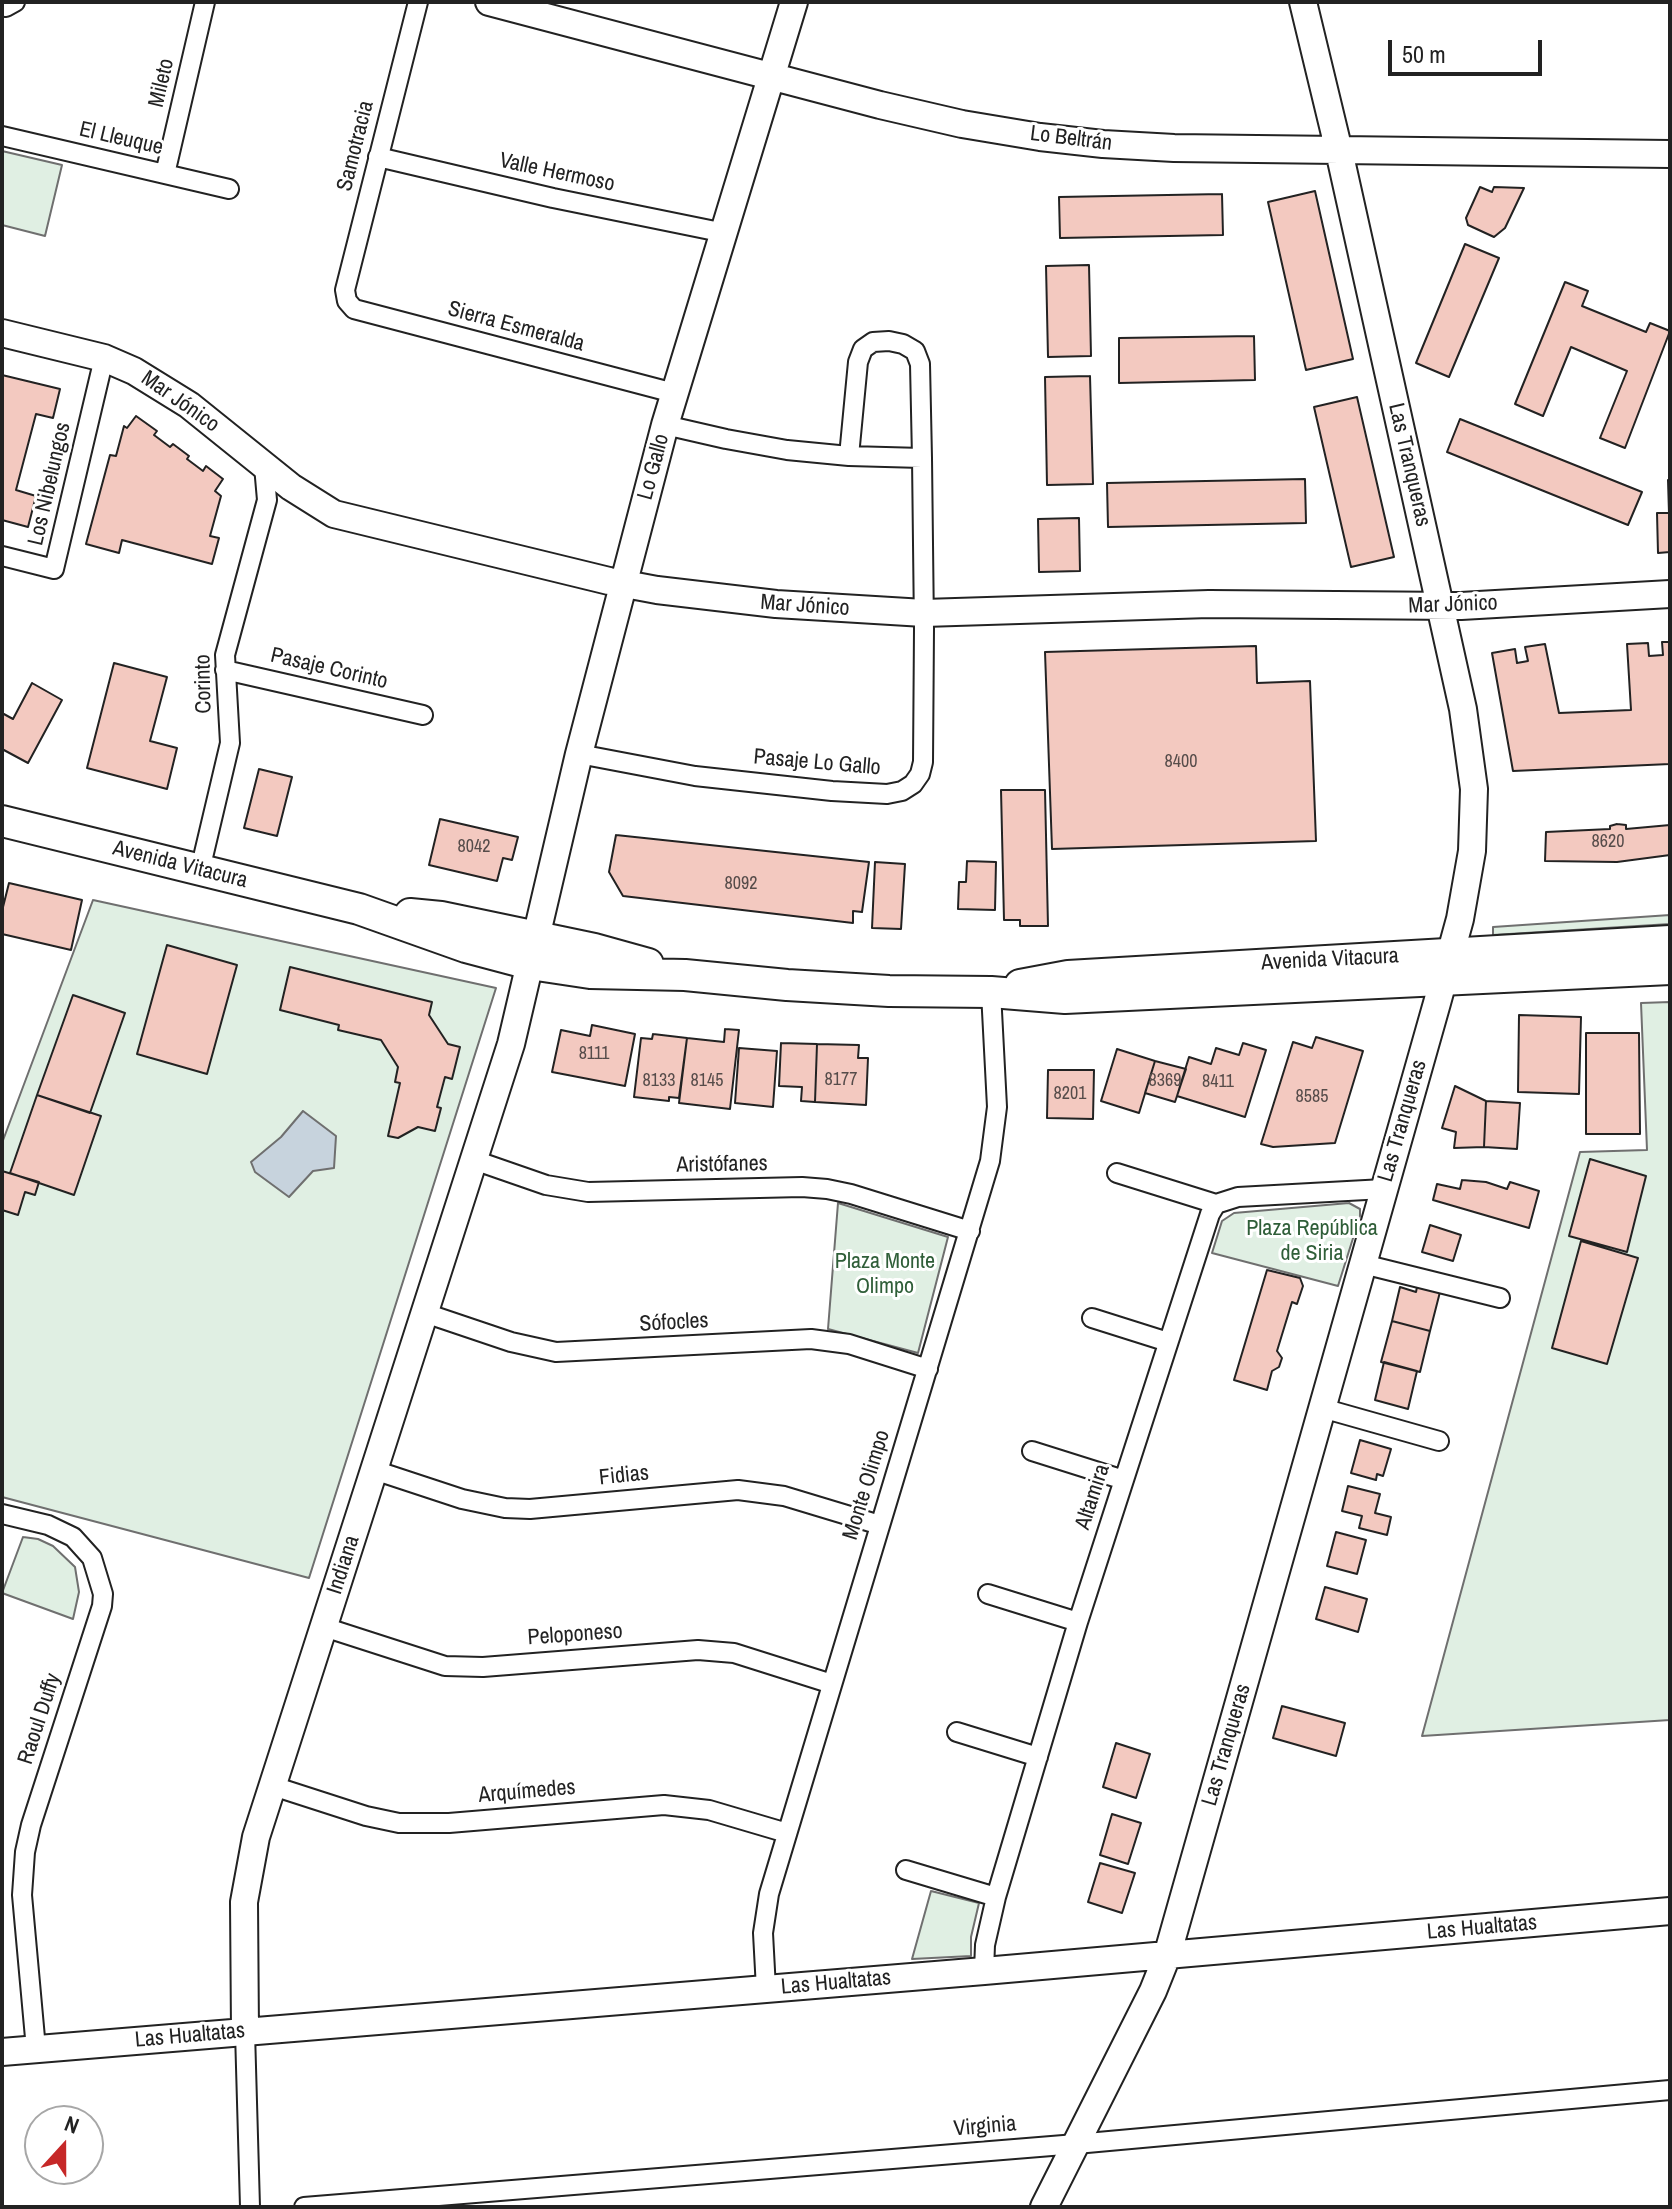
<!DOCTYPE html>
<html>
<head>
<meta charset="utf-8">
<style>
	body { margin:0 }
	#map { position:relative; width:1672px; height:2209px; overflow:hidden; background:#fff; font-family:"Archivo Narrow",sans-serif }
	canvas { display:block }
	.frame { position:absolute; inset:0; border:4px solid #222; pointer-events:none }
	.north { position:absolute; left:24px; top:2105px; width:80px; height:80px; box-sizing:border-box; background:#fff; border:2px solid #a7a7a7; border-radius:50%; rotate:21deg; font-size:22px; font-weight:700; line-height:32px; text-align:center; color:#222 }
	.north::after { content:''; display:block; margin:auto; width:28px; height:36px; background:#c62828; clip-path:polygon(50% 0,100% 100%,50% 72%,0 100%) }
	.scale { position:absolute; left:1388px; top:40px; width:154px; height:36px; box-sizing:border-box; border:4px solid #222; border-top:0; padding-left:10px; font-size:24px; line-height:28px; white-space:nowrap; color:#222; -webkit-text-stroke:6px #fff; paint-order:stroke }
</style>
</head>
<body>
<div id="map">
<canvas width="1672" height="2209"></canvas>
<div class="frame"></div>
<div class="north">N</div>
<div class="scale">50 m</div>
</div>
<script>
const g = document.querySelector('canvas').getContext('2d');
g.lineJoin = 'round';
function fillPath(path, color) { g.fillStyle = color; g.fill(path, 'evenodd'); }
const shape = rows => new Path2D(rows.map(r => 'M' + r).join(''));
function trace(path, color, width, dash) { g.strokeStyle = color; g.lineWidth = width; g.lineCap = dash ? 'butt' : 'round'; g.setLineDash(dash || []); g.stroke(path); }
function label(font, color, halo, rows, align = 'center') {
  g.font = font + ' "Archivo Narrow",sans-serif'; g.lineWidth = 6; g.setLineDash([]); g.textBaseline = 'middle'; g.strokeStyle = halo; g.fillStyle = color; for (const [text, x, y, turn = 0] of rows) {
    g.save(); g.translate(x, y); g.rotate((+turn || 0) * Math.PI / 180); g.textAlign = isNaN(turn) ? turn : align; if (halo) g.strokeText(text, 0, 0); g.fillText(text, 0, 0); g.restore();
  }
}
const green = shape([
	[2,151,62,165,45,236,2,225,2,151],
	[93,900,496,988,309,1578,2,1497,2,1143,93,900],
	[1670,915,1670,924,1493,935,1493,927,1670,915],
	[1670,1002,1670,1720,1422,1736,1580,1152,1647,1150,1641,1003,1670,1002],
	[838,1203,948,1237,918,1353,828,1329,838,1203],
	[1349,1203,1360,1209,1360,1216,1338,1286,1212,1253,1222,1221,1234,1213,1349,1203],
	[23,1537,38,1539,53,1546,75,1567,79,1592,73,1619,2,1593,23,1537],
	[931,1891,979,1903,971,1937,971,1956,912,1959,931,1891]
]);
fillPath(green, '#e0efe3');
trace(green, '#6f6f6f', 2);
const water = shape([
	[303,1111,336,1136,334,1168,313,1171,289,1197,255,1172,251,1162,281,1137,303,1111]
]);
fillPath(water, '#c7d3dd');
trace(water, '#6f6f6f', 2);
const building = shape([
	[1480,187,1492,192,1494,187,1524,188,1505,228,1494,237,1468,225,1466,218,1480,187],
	[1315,191,1353,359,1306,370,1268,202,1315,191],
	[1222,194,1223,235,1060,238,1059,197,1222,194],
	[1465,244,1499,258,1449,377,1416,363,1465,244],
	[1089,265,1091,356,1048,357,1046,266,1089,265],
	[1565,282,1588,291,1582,306,1646,332,1650,323,1670,331,1625,448,1600,438,1627,371,1571,347,1543,416,1515,404,1565,282],
	[1254,336,1255,380,1119,383,1119,338,1254,336],
	[2,375,60,389,53,418,36,414,16,490,36,496,28,527,2,520,2,375],
	[1090,376,1093,484,1047,485,1045,377,1090,376],
	[1357,397,1394,557,1351,567,1314,407,1357,397],
	[136,416,157,431,154,435,170,447,173,444,189,456,187,459,203,471,206,466,223,479,215,491,221,496,210,536,219,538,212,564,122,540,119,553,86,544,110,455,116,456,124,426,127,428,136,416],
	[1460,419,1642,492,1628,525,1447,452,1460,419],
	[1305,479,1306,523,1108,527,1107,483,1305,479],
	[1668,480,1670,480,1670,552,1658,553,1657,513,1669,513,1668,480],
	[1079,518,1080,571,1039,572,1038,519,1079,518],
	[1662,642,1670,642,1670,764,1513,771,1492,653,1515,649,1517,663,1528,661,1525,647,1545,644,1559,713,1631,710,1627,644,1648,643,1649,656,1663,655,1662,642],
	[1256,646,1257,683,1310,681,1316,841,1052,849,1045,652,1256,646],
	[114,663,167,677,150,741,177,748,167,789,87,768,114,663],
	[32,683,62,700,28,763,2,749,2,713,13,719,32,683],
	[259,769,292,777,277,836,244,828,259,769],
	[1001,790,1045,790,1048,926,1020,926,1020,920,1004,920,1001,790],
	[440,819,518,837,512,860,503,858,497,881,429,865,440,819],
	[1617,824,1626,825,1626,829,1670,825,1670,855,1617,862,1545,861,1546,832,1610,829,1610,826,1617,824],
	[616,835,869,862,862,912,853,911,853,923,623,896,609,872,616,835],
	[967,861,996,862,995,910,958,909,959,882,966,882,967,861],
	[875,862,905,864,901,929,872,928,875,862],
	[9,883,82,900,71,950,2,934,2,911,9,883],
	[167,945,237,965,207,1074,137,1054,167,945],
	[290,967,432,1002,429,1015,448,1044,460,1047,452,1079,445,1077,437,1107,441,1108,435,1131,418,1127,398,1138,388,1136,400,1083,395,1082,398,1067,381,1040,338,1030,339,1025,280,1010,290,967],
	[73,995,125,1013,90,1113,37,1095,73,995],
	[1519,1015,1581,1017,1579,1094,1518,1092,1519,1015],
	[592,1025,635,1034,625,1086,552,1072,561,1030,590,1036,592,1025],
	[725,1029,739,1030,730,1109,679,1103,687,1038,724,1042,725,1029],
	[1586,1033,1639,1033,1640,1134,1586,1134,1586,1033],
	[653,1034,687,1038,679,1098,669,1097,669,1101,634,1097,641,1038,652,1039,653,1034],
	[1316,1037,1363,1051,1335,1143,1273,1147,1261,1144,1293,1042,1312,1048,1316,1037],
	[781,1043,817,1044,815,1102,801,1101,802,1087,779,1086,781,1043],
	[1243,1043,1266,1050,1245,1117,1177,1096,1189,1057,1211,1064,1216,1048,1239,1055,1243,1043],
	[817,1044,859,1045,858,1058,868,1058,866,1105,815,1102,817,1044],
	[739,1048,777,1051,773,1107,735,1103,739,1048],
	[1117,1049,1155,1061,1139,1113,1101,1101,1117,1049],
	[1155,1061,1186,1069,1175,1102,1145,1093,1155,1061],
	[1048,1070,1094,1070,1093,1119,1047,1118,1048,1070],
	[1455,1086,1486,1101,1484,1147,1454,1148,1456,1132,1442,1128,1455,1086],
	[37,1095,101,1116,74,1195,10,1173,37,1095],
	[1486,1101,1520,1103,1517,1149,1484,1147,1486,1101],
	[1590,1159,1646,1176,1627,1252,1569,1236,1590,1159],
	[2,1171,39,1182,35,1195,25,1192,18,1215,2,1210,2,1171],
	[1462,1180,1486,1182,1507,1189,1510,1182,1539,1191,1529,1228,1433,1200,1437,1184,1460,1189,1462,1180],
	[1430,1225,1461,1235,1453,1261,1422,1252,1430,1225],
	[1581,1241,1638,1258,1607,1364,1552,1348,1581,1241],
	[1267,1270,1300,1278,1303,1286,1297,1304,1292,1302,1277,1351,1282,1358,1279,1367,1272,1371,1267,1390,1234,1380,1267,1270],
	[1418,1282,1441,1288,1430,1331,1392,1321,1400,1287,1416,1292,1418,1282],
	[1392,1321,1430,1331,1420,1372,1381,1362,1392,1321],
	[1384,1362,1417,1371,1408,1409,1375,1400,1384,1362],
	[1360,1440,1391,1449,1383,1476,1377,1474,1376,1480,1351,1473,1360,1440],
	[1348,1486,1380,1494,1375,1513,1391,1517,1387,1535,1359,1528,1362,1516,1342,1511,1348,1486],
	[1336,1532,1366,1540,1357,1574,1327,1566,1336,1532],
	[1325,1587,1367,1599,1358,1632,1316,1619,1325,1587],
	[1282,1706,1345,1723,1336,1756,1273,1738,1282,1706],
	[1116,1743,1150,1754,1136,1798,1103,1787,1116,1743],
	[1112,1814,1141,1823,1128,1864,1100,1855,1112,1814],
	[1100,1863,1135,1873,1122,1913,1088,1902,1100,1863]
]);
fillPath(building, '#f3c9c0');
trace(building, '#222', 2);
const street = shape([
	[418,2,345,290,347,301,354,309,674,393],
	[2,6,6,7,15,2],
	[2,136,229,189],
	[378,157,553,198,725,233],
	[165,174,205,2],
	[665,425,726,439,787,450,849,456,922,458],
	[2,556,54,569,104,358],
	[225,670,423,715],
	[579,754,695,776,832,791,887,794,902,791,913,784,920,774,923,762,924,629,922,458,920,364,915,351,903,344,889,341,873,342,863,349,858,362,849,456],
	[200,870,230,743,225,655,267,500,264,466],
	[474,1160,546,1185,588,1192,802,1187,827,1189,851,1194,970,1231],
	[1117,1173,1216,1204],
	[1363,1264,1500,1298],
	[425,1313,511,1342,556,1352,811,1339,849,1344,928,1369],
	[1092,1318,1168,1342],
	[1322,1408,1439,1441],
	[1032,1451,1124,1480],
	[374,1470,462,1499,505,1508,530,1509,738,1490,784,1496,880,1525],
	[2,1514,48,1525,73,1537,92,1558,103,1594,102,1606,31,1825,25,1852,22,1895,36,2049],
	[988,1594,1078,1622],
	[324,1627,445,1666,483,1667,698,1650,734,1653,832,1684],
	[957,1732,1038,1757],
	[273,1786,366,1816,399,1823,449,1823,664,1805,709,1810,787,1833],
	[906,1870,996,1897],
	[984,1971,985,1945,996,1897,1078,1622,1210,1214,1216,1204,1238,1197,1384,1189],
	[766,1989,763,1933,769,1894,990,1161,997,1107,991,992],
	[245,2032,250,2207],
	[304,2207,1076,2144,1670,2090]
]);
const secondary = shape([
	[489,2,880,105,962,124,1040,137,1103,144,1174,148,1670,154],
	[2,333,104,358,134,371,189,405,291,487,334,514,609,581,657,590,776,604,924,613,1209,604,1461,606,1670,594],
	[245,2032,244,1902,256,1837,511,1044,579,754,665,425,794,2],
	[2,2052,984,1971,1670,1911],
	[1044,2207,1153,1991,1167,1956,1437,1003,1460,919,1472,851,1474,789,1463,709,1339,151,1303,2]
]);
const primary = shape([
	[2,821,359,909,466,947,530,964,590,973,685,975,787,985,889,991,991,992,1065,998,1670,969],
	[410,914,441,917,594,949,648,964],
	[1020,985,1068,976,1670,941]
]);
trace(street, '#222', 22);
trace(secondary, '#222', 30);
trace(primary, '#222', 34);
trace(street, '#fff', 18);
trace(secondary, '#fff', 26);
trace(primary, '#fff', 30);
label('18px', '#564c4a', null, [
	["8400",1181,762],
	["8620",1608,842],
	["8042",474,847],
	["8092",741,884],
	["8111",594,1054],
	["8177",841,1080],
	["8133",659,1081],
	["8145",707,1081],
	["8369",1165,1081],
	["8411",1218,1082],
	["8201",1070,1094],
	["8585",1312,1097]
]);
label('22px', '#222', '#fff', [
	["Mileto",162,83,-77],
	["El Lleuque",121,139,13],
	["Lo Beltrán",1071,139,7],
	["Samotracia",356,146,-76],
	["Valle Hermoso",557,173,12],
	["Sierra Esmeralda",516,327,15],
	["Mar Jónico",180,402,35],
	["Las Tranqueras",1409,465,77],
	["Lo Gallo",654,467,-75],
	["Los Nibelungos",50,484,-77],
	["Mar Jónico",1453,605,-2],
	["Mar Jónico",805,606,4],
	["Pasaje Corinto",329,669,13],
	["Corinto",204,684,-91],
	["Pasaje Lo Gallo",817,763,5],
	["Avenida Vitacura",180,865,14],
	["Avenida Vitacura",1330,960,-3],
	["Las Tranqueras",1403,1121,-74],
	["Aristófanes",722,1165,-1],
	["Sófocles",674,1323,-3],
	["Fidias",624,1476,-6],
	["Monte Olimpo",867,1485,-73],
	["Altamira",1093,1497,-72],
	["Indiana",344,1565,-72],
	["Peloponeso",575,1635,-4],
	["Raoul Duffy",40,1719,-72],
	["Las Tranqueras",1227,1745,-74],
	["Arquímedes",527,1792,-5],
	["Las Hualtatas",1482,1928,-5],
	["Las Hualtatas",836,1983,-5],
	["Las Hualtatas",190,2036,-5],
	["Virginia",985,2127,-5]
]);
label('22px', '#2f5e38', '#fff', [
	["Plaza República",1312,1229],
	["de Siria",1312,1254],
	["Plaza Monte",885,1262],
	["Olimpo",885,1287]
]);
</script>
</body>
</html>
